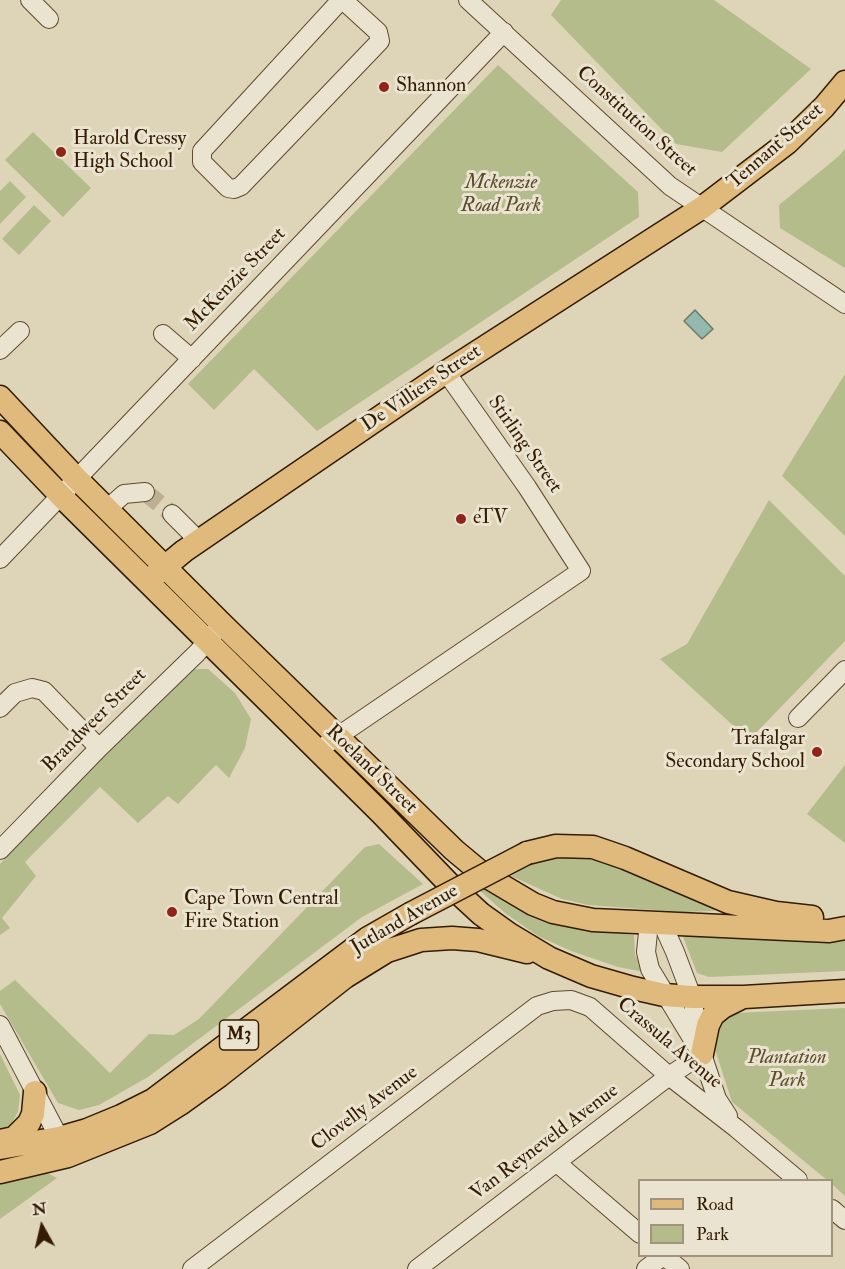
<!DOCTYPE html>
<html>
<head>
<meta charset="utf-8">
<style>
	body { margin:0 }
	#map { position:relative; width:845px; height:1269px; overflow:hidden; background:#ded4b7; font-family:"IM FELL Double Pica",serif }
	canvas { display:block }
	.legend { position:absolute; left:638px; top:1179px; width:195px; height:78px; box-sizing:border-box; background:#eae3d0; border:2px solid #a1937e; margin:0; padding:8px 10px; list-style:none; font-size:18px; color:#331c02 }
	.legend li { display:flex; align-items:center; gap:12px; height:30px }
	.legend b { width:30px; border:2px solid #a1937e }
	.north { position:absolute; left:12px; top:1197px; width:60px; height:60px; -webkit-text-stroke:4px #eae3d0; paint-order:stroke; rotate:352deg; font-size:16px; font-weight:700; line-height:24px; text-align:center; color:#331c02 }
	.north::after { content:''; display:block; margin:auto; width:21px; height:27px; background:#331c02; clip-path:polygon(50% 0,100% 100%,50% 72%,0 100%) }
</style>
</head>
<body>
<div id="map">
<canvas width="845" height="1269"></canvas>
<ul class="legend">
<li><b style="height:8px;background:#dfba7c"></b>Road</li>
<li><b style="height:16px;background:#b5bc8c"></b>Park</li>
</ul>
<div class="north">N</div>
</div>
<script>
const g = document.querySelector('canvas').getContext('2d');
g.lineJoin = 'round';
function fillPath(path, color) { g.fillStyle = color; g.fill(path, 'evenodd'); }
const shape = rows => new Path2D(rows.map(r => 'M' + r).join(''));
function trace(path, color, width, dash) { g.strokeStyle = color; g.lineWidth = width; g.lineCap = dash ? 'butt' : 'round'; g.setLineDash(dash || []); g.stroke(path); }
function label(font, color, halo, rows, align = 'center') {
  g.font = font + ' "IM FELL Double Pica",serif'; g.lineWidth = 6; g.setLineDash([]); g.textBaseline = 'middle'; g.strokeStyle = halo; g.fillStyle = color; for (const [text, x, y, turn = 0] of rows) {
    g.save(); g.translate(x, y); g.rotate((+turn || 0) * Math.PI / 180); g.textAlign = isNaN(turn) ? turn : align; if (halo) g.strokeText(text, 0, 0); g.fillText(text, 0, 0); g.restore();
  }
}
fillPath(shape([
	[561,0,714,0,811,69,722,152,676,144,551,15],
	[498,65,638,192,639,217,317,431,254,369,214,410,188,384],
	[33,132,91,188,63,217,5,160],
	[845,149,845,268,780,228,779,205,839,156],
	[10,181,26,197,0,224,0,191],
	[34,205,51,221,19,255,2,239],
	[845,374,845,536,782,476],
	[769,500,845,576,845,641,749,740,660,659,687,644],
	[192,669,208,669,235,693,251,719,245,748,229,778,216,765,178,804,168,796,138,823,100,787,25,862,36,876,2,918,10,928,0,935,0,864,176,679],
	[845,765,845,843,807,814],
	[427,833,579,929,634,935,635,955,645,972,618,967,571,951,538,936,505,913,478,889],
	[379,844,423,884,362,917,148,1077,99,1105,79,1110,58,1103,0,1004,0,991,15,980,110,1073,149,1034,174,1035,199,1019,365,847],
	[567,855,604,858,715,907,714,911,683,912,588,905,562,899,511,876,540,859],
	[682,934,845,936,845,971,709,977,697,973],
	[845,1008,845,1196,832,1184,832,1180,827,1180,732,1102,712,1040,716,1023,734,1013],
	[0,1054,20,1095,18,1112,10,1126,0,1130],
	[43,1171,57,1178,0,1219,0,1180]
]), '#b5bc8c');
const water = shape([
	[695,310,713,329,702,339,684,321,695,310]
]);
fillPath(water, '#93b8ad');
trace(water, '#6d7a69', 1.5);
trace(shape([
	[145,492,172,514]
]), '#bcaf93', 18, [18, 9]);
const minor = shape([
	[30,0,49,19],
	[341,0,202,151,202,162,228,188,234,189,241,186,380,41,378,32,343,0],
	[468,0,670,186,845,304],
	[163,334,192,359],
	[0,350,20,331],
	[107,509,124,494,145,492],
	[172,514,199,541],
	[0,559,504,32],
	[0,708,15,693,32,688,44,691,99,748],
	[798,718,845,670],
	[328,743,581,571,527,487,446,372],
	[0,850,99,748,197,653,215,632],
	[649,923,646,952,650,969,698,1048],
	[662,923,675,952,692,997,702,1054,717,1099,728,1116],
	[0,1025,65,1149],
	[557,1163,640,1234],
	[832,1209,845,1220],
	[664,1256,680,1269],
	[192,1269,537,1006,553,1001,571,1000,590,1007,669,1076,736,1128,798,1180],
	[417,1269,669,1076,702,1054],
	[646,1269,663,1256]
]);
const major = shape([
	[0,397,77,479,222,624,454,850,484,875,533,904,553,912,593,920,829,931,845,928],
	[0,432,61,496,381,813,455,890,481,914,509,934,549,958,591,976,633,988,664,995,692,997,744,997,845,991],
	[155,575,184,551,446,372,703,207,787,143,824,107,845,82],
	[527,853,556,846,593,847,625,858,728,902,776,913,812,917],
	[702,1054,708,1025,713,1015,723,1007,743,997],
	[0,1141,14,1138,29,1123,33,1114,35,1092],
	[0,1148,59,1138,87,1130,121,1116,153,1100,368,938,410,914],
	[0,1172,68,1156,150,1123,180,1104,219,1076,345,977,387,951,421,940,452,938,478,940,527,952]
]);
trace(minor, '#5e4a2f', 20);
trace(major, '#331c02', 25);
trace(minor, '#eae3d0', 18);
trace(major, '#dfba7c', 22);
const majorBridge = shape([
	[410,914,527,853]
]);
trace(majorBridge, '#331c02', 25, []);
trace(majorBridge, '#dfba7c', 22);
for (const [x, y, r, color] of [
	[384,87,6,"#8f2418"],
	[61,152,6,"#8f2418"],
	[461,519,6,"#8f2418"],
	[817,752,6,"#8f2418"],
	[172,912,6,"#8f2418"]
]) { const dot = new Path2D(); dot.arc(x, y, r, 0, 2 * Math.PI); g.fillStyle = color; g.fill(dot); trace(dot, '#eae3d0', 2); }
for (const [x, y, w] of [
	[239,1035,39]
]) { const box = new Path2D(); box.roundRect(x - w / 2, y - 15, w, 30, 4.5); g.fillStyle = '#eae3d0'; g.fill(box); trace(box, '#331c02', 1.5); }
label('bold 18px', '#331c02', null, [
	["M3",239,1035]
]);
label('20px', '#331c02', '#eae3d0', [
	["Shannon",396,87],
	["Harold Cressy",73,140],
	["High School",73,163],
	["eTV",473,519],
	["Trafalgar",805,740,"right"],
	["Secondary School",805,763,"right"],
	["Cape Town Central",184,900],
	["Fire Station",184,923]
], 'left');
label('20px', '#331c02', '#eae3d0', [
	["Constitution Street",636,122,42],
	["Tennant Street",776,147,-41],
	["McKenzie Street",236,280,-46],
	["De Villiers Street",422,389,-34],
	["Stirling Street",524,445,55],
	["Brandweer Street",95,721,-45],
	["Roeland Street",371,770,44],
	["Jutland Avenue",405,920,-30],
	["Crassula Avenue",669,1044,40],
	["Clovelly Avenue",365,1109,-37],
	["Van Reyneveld Avenue",545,1143,-37]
]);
label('italic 20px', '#5a4c2b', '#eae3d0', [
	["Mckenzie",501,184],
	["Road Park",501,207],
	["Plantation",787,1059],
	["Park",787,1082]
]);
</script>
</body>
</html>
